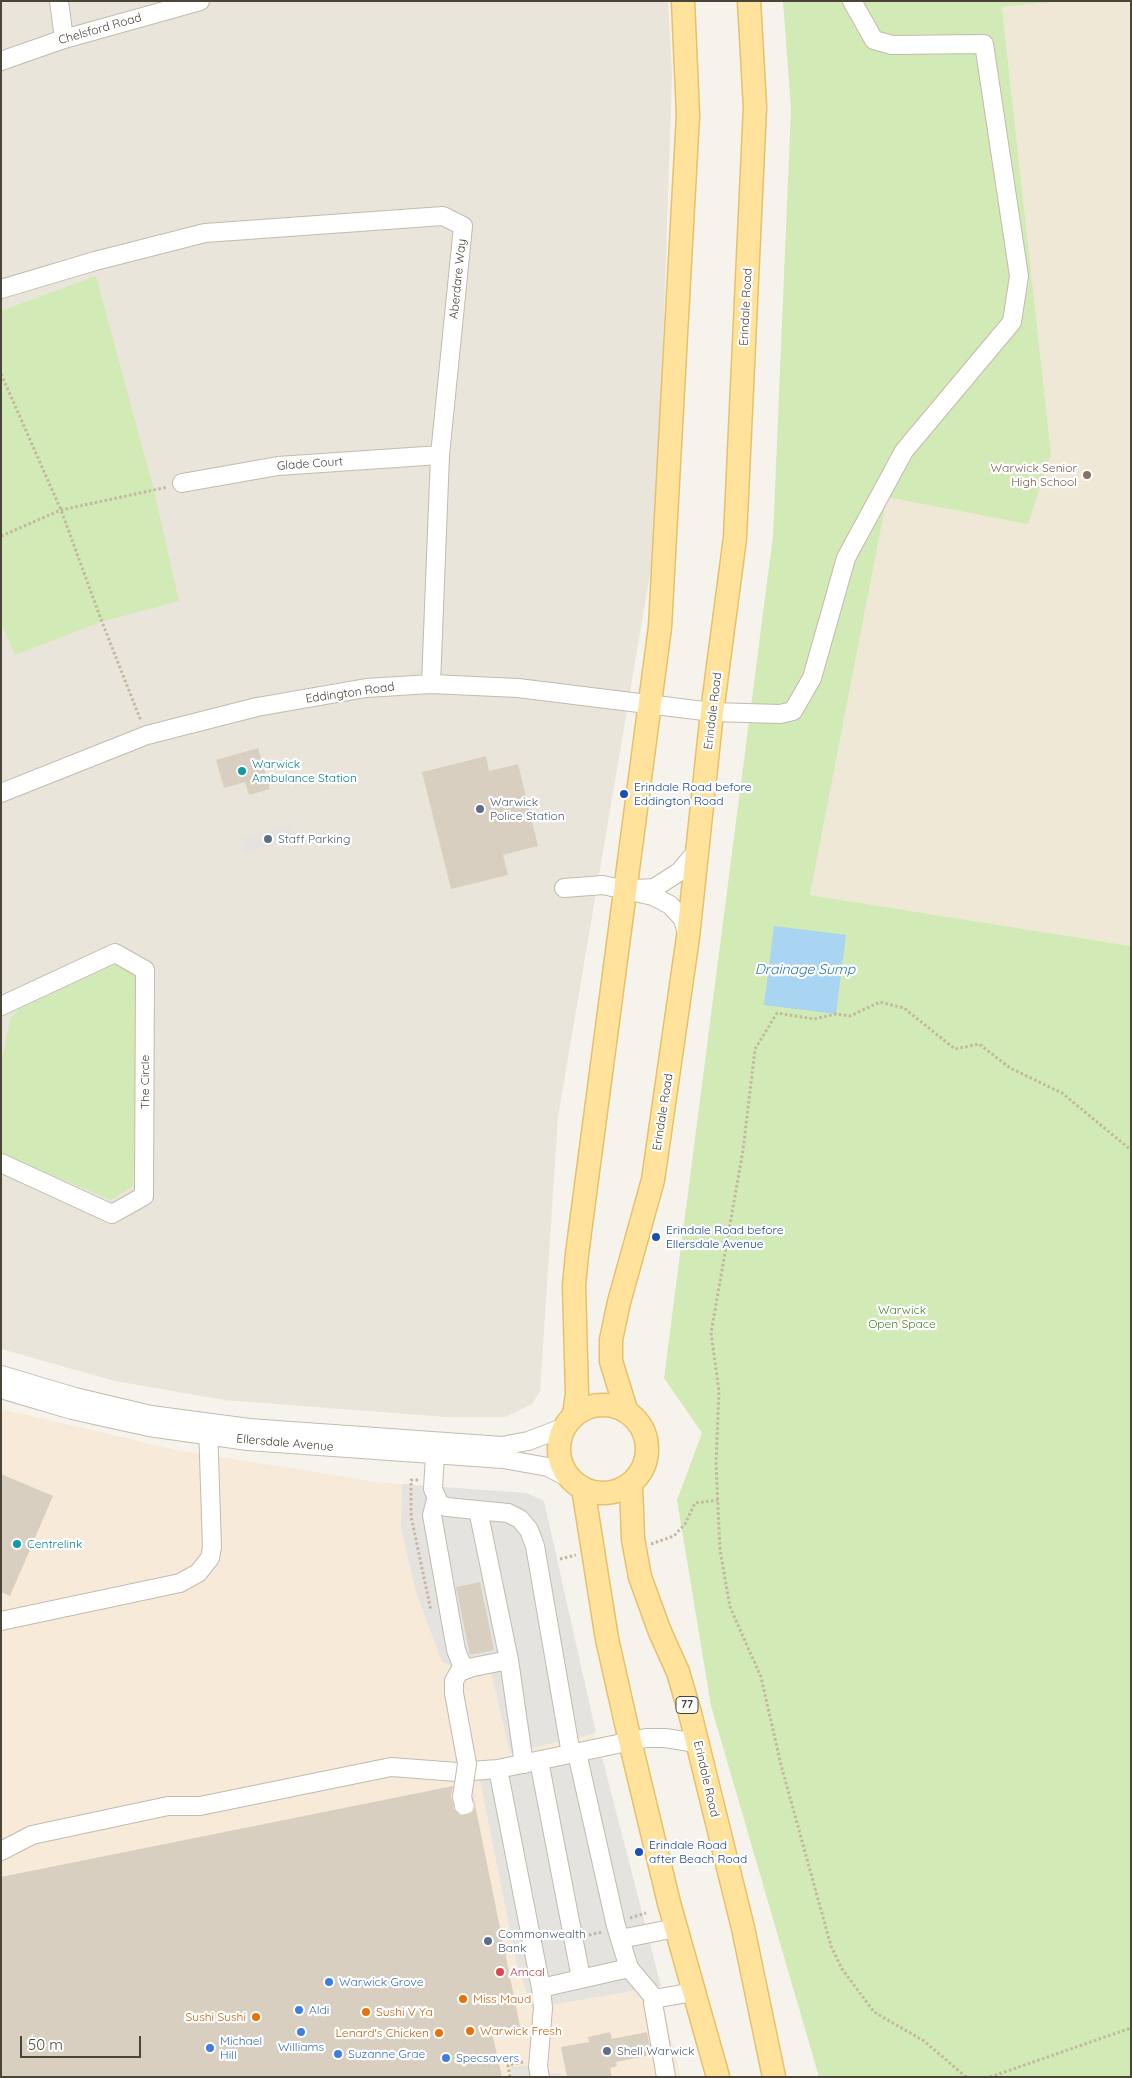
<!DOCTYPE html>
<html>
<head>
<meta charset="utf-8">
<style>
	body { margin:0 }
	#map { position:relative; width:1132px; height:2078px; overflow:hidden; background:#f6f3ec; font-family:Quicksand,sans-serif }
	canvas { display:block }
	.frame { position:absolute; inset:0; border:2px solid #4b4439; pointer-events:none }
	.scale { position:absolute; left:20px; top:2036px; width:121px; height:22px; box-sizing:border-box; border:2px solid #4b4439; border-top:0; padding-left:6px; font-size:15px; line-height:18px; white-space:nowrap; color:#4b4439; -webkit-text-stroke:4px #fff; paint-order:stroke }
</style>
</head>
<body>
<div id="map">
<canvas width="1132" height="2078"></canvas>
<div class="frame"></div>
<div class="scale">50 m</div>
</div>
<script>
const g = document.querySelector('canvas').getContext('2d');
g.lineJoin = 'round';
function fillPath(path, color) { g.fillStyle = color; g.fill(path, 'evenodd'); }
const shape = rows => new Path2D(rows.map(r => 'M' + r).join(''));
function trace(path, color, width, dash) { g.strokeStyle = color; g.lineWidth = width; g.lineCap = dash ? 'butt' : 'round'; g.setLineDash(dash || []); g.stroke(path); }
function label(font, color, halo, rows, align = 'center') {
  g.font = font + ' Quicksand,sans-serif'; g.lineWidth = 4.5; g.setLineDash([]); g.textBaseline = 'middle'; g.strokeStyle = halo; g.fillStyle = color; for (const [text, x, y, turn = 0] of rows) {
    g.save(); g.translate(x, y); g.rotate((+turn || 0) * Math.PI / 180); g.textAlign = isNaN(turn) ? turn : align; if (halo) g.strokeText(text, 0, 0); g.fillText(text, 0, 0); g.restore();
  }
}
fillPath(shape([
	[1,1,668,1,672,75,657,533,558,1117,540,1391,532,1404,505,1417,447,1417,224,1400,115,1381,1,1349]
]), '#eae5da');
fillPath(shape([
	[1,1409,177,1450,377,1482,540,1498,594,1734,681,2077,1,2077]
]), '#f7ead8');
fillPath(shape([
	[1062,1,1131,1,1131,946,810,895,887,497,1051,453,1002,7]
]), '#efe8d6');
fillPath(shape([
	[783,1,1062,1,1002,7,1051,453,1028,524,887,497,810,895,1131,946,1131,2077,819,2077,711,1706,677,1500,702,1433,664,1378,773,536,791,109],
	[96,276,154,491,179,601,101,622,15,655,1,623,1,311],
	[113,965,132,968,141,976,133,1186,111,1200,1,1154,1,1064,10,1019,19,1009]
]), '#d2eab5');
fillPath(shape([
	[292,825,296,839,245,853,241,839],
	[402,1484,527,1493,544,1501,596,1733,510,1753,491,1672,479,1678,442,1662,416,1592,401,1528],
	[602,1757,661,1986,532,2008,517,1965,480,1780],
	[545,2064,549,2073,560,2073,561,2077,512,2077,511,2067]
]), '#e5e3e0');
fillPath(shape([
	[774,926,846,935,836,1014,764,1005]
]), '#a9d4f2');
fillPath(shape([
	[258,748,270,789,249,795,245,782,224,788,216,760],
	[486,756,489,771,518,764,538,846,503,855,508,875,451,889,422,772],
	[1,1474,53,1496,10,1596,1,1592],
	[480,1582,494,1650,470,1655,456,1587],
	[453,1786,451,1796,454,1808,461,1815,472,1812,474,1807,473,1795,521,2031,493,2037,502,2077,1,2077,1,1877],
	[610,2032,612,2039,647,2032,651,2055,616,2062,617,2066,610,2068,612,2077,567,2077,561,2047,589,2042,588,2037]
]), '#d8cfc1');
const minor = shape([
	[59,1,64,39],
	[1,61,64,39,200,1],
	[1,289,95,261,205,233,443,216,463,226,440,455,431,684],
	[182,483,278,466,440,455],
	[1,793,147,735,257,707,366,688,431,684,518,688,712,712,780,714,793,711,812,678,846,558,904,451,1012,322,1019,276,984,44,892,45,874,40,852,1],
	[564,888,603,885,653,896,670,905,683,919,688,937],
	[636,889,654,888,679,872,697,851],
	[1,1006,115,953,145,970,144,1196,112,1214,1,1163],
	[1,1375,75,1397,151,1415,249,1428,502,1446,528,1441,565,1427],
	[1,1389,72,1410,149,1427,248,1441,503,1459,548,1467,571,1479],
	[435,1455,433,1489,439,1503,446,1507,508,1513,520,1519,529,1530,535,1546,571,1754],
	[436,1500,432,1515,456,1650,464,1670],
	[478,1510,509,1660,524,1764],
	[1,1621,180,1583,198,1573,210,1558,212,1547,208,1426],
	[454,1693,454,1681,459,1672,473,1667,509,1660],
	[577,1753,616,1926,629,1968,656,2000],
	[539,1761,581,1978],
	[1,1851,32,1835,168,1806,200,1806,391,1767,457,1772,498,1769],
	[620,1939,676,1928],
	[541,1988,629,1968],
	[540,2077,538,2067,543,2008,541,1988,498,1769,646,1738,665,1738,697,1743],
	[666,2077,653,2003,659,1998,694,1992]
]);
const major = shape([
	'559 1449a44 44 0 1 1 88 0a44 44 0 1 1-88 0Z',
	[626,1410,611,1361,611,1340,619,1302,653,1180,688,937,712,712,735,538,755,107,749,1],
	[574,1415,577,1394,574,1286,577,1254,660,627,688,115,683,1],
	[631,1484,633,1539,640,1577,660,1632,678,1672,690,1713,743,1928,774,2077],
	[583,1488,607,1639,630,1741,669,1903,718,2077]
]);
trace(minor, '#c2bbae', 20);
trace(major, '#e6c16a', 25);
trace(shape([
	[1,374,61,510,102,622,141,721],
	[1,536,61,510,168,487],
	[418,1480,411,1480,411,1516,431,1611],
	[651,1544,674,1536,685,1524,695,1503,718,1500],
	[560,1559,576,1555],
	[630,1918,646,1913],
	[589,1935,602,1932],
	[505,1953,517,1950],
	[510,2077,508,2065,523,2062],
	[966,2077,924,2041,874,2012,842,1969,831,1946,781,1765,761,1677,730,1607,720,1550,716,1464,719,1391,711,1333,743,1150,755,1049,777,1013,814,1019,836,1014,850,1016,880,1002,904,1008,955,1049,979,1044,1010,1068,1062,1093,1131,1150],
	[990,2077,1131,2028]
]), '#c4b79f', 3, [2.5, 2.5]);
trace(minor, '#fff', 18);
trace(major, '#ffe39c', 22);
const minorBridge = shape([
	[454,1693,467,1764,462,1797,464,1805]
]);
trace(minorBridge, '#c2bbae', 20, []);
trace(minorBridge, '#fff', 18);
for (const [x, y, r, color] of [
	[1087,475,5,"#8d6e63"],
	[242,771,5,"#0f9aa8"],
	[624,794,5,"#1a4fb4"],
	[480,809,5,"#5c6f8a"],
	[268,839,5,"#5c6f8a"],
	[656,1237,5,"#1a4fb4"],
	[17,1544,5,"#0f9aa8"],
	[639,1852,5,"#1a4fb4"],
	[488,1941,5,"#5c6f8a"],
	[500,1972,5,"#e0444e"],
	[329,1982,5,"#3f7fe0"],
	[463,1999,5,"#e8710a"],
	[299,2010,5,"#3f7fe0"],
	[366,2012,5,"#e8710a"],
	[256,2017,5,"#e8710a"],
	[470,2031,5,"#e8710a"],
	[301,2032,5,"#3f7fe0"],
	[439,2033,5,"#e8710a"],
	[210,2048,5,"#3f7fe0"],
	[607,2051,5,"#5c6f8a"],
	[338,2054,5,"#3f7fe0"],
	[446,2058,5,"#3f7fe0"]
]) { const dot = new Path2D(); dot.arc(x, y, r, 0, 2 * Math.PI); g.fillStyle = color; g.fill(dot); trace(dot, '#fff', 2); }
for (const [x, y, w] of [
	[687,1705,22]
]) { const box = new Path2D(); box.roundRect(x - w / 2, y - 8.5, w, 17, 4); g.fillStyle = '#fff'; g.fill(box); trace(box, '#4b4439', 1); }
label('bold 11px', '#4b4439', null, [
	["77",687,1705]
]);
label('12px', '#4b4439', '#fff', [
	["Chelsford Road",100,29,-16],
	["Aberdare Way",458,279,-84],
	["Erindale Road",746,307,-87],
	["Glade Court",310,464,-4],
	["Eddington Road",350,693,-8],
	["Erindale Road",713,711,-83],
	["The Circle",145,1082,-90],
	["Erindale Road",663,1112,-81],
	["Ellersdale Avenue",285,1443,5],
	["Erindale Road",706,1779,77]
]);
label('12px', '#785e54', '#fff', [
	["Warwick Senior",1077,468],
	["High School",1077,482]
], 'right');
label('12px', '#0d838f', '#fff', [
	["Warwick",252,764],
	["Ambulance Station",252,778],
	["Centrelink",27,1544]
], 'left');
label('12px', '#164399', '#fff', [
	["Erindale Road before",634,787],
	["Eddington Road",634,801],
	["Erindale Road before",666,1230],
	["Ellersdale Avenue",666,1244],
	["Erindale Road",649,1845],
	["after Beach Road",649,1859]
], 'left');
label('12px', '#4e5e75', '#fff', [
	["Warwick",490,802],
	["Police Station",490,816],
	["Staff Parking",278,839],
	["Commonwealth",498,1934],
	["Bank",498,1948],
	["Shell Warwick",617,2051]
], 'left');
label('12px', '#4a7f2a', '#fff', [
	["Warwick",902,1310],
	["Open Space",902,1324]
]);
label('12px', '#be3a42', '#fff', [
	["Amcal",510,1972]
], 'left');
label('12px', '#366cbe', '#fff', [
	["Warwick Grove",339,1982],
	["Aldi",309,2010],
	["Michael",220,2041],
	["Hill",220,2055],
	["Williams",301,2047,"center"],
	["Suzanne Grae",348,2054],
	["Specsavers",456,2058]
], 'left');
label('12px', '#c56008', '#fff', [
	["Miss Maud",473,1999],
	["Sushi V Ya",376,2012],
	["Sushi Sushi",246,2017,"right"],
	["Warwick Fresh",480,2031],
	["Lenard's Chicken",429,2033,"right"]
], 'left');
label('italic 14px', '#2e7ab2', '#fff', [
	["Drainage Sump",805,970]
]);
</script>
</body>
</html>
